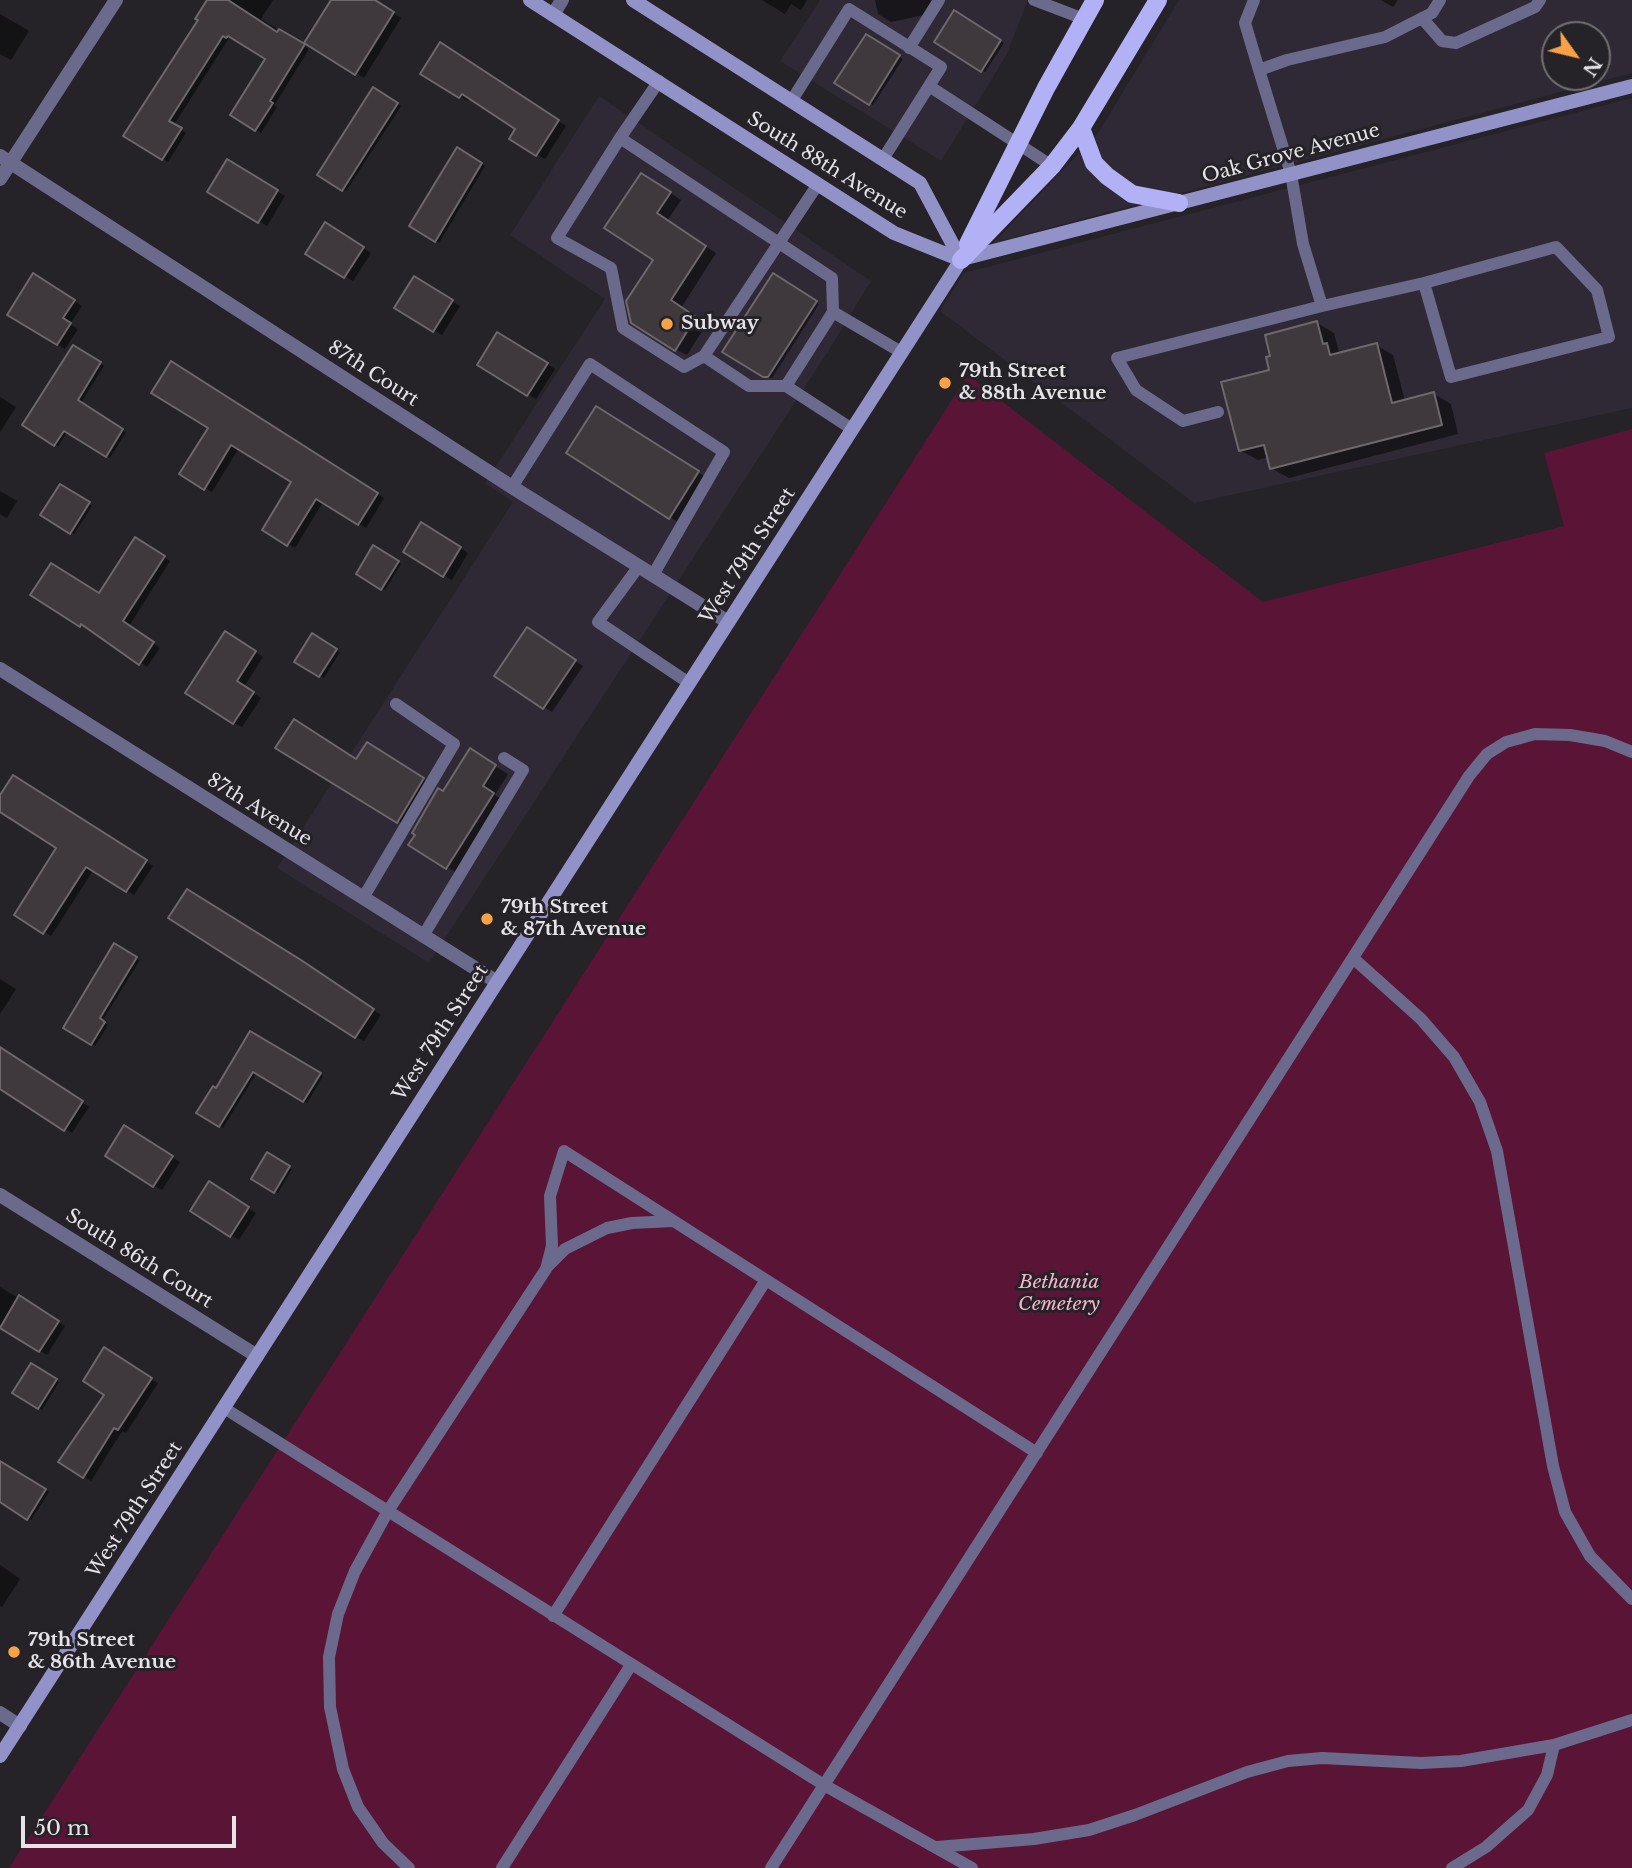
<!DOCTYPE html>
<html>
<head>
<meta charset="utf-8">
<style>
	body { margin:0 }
	#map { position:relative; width:1632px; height:1868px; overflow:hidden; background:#252228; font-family:"Libre Baskerville",serif }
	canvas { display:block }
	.north { position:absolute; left:1541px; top:21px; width:70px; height:70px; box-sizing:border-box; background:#252228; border:2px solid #726f74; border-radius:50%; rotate:124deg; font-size:19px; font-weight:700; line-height:28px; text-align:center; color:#e5e3e7 }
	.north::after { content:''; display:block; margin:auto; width:24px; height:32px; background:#f7a149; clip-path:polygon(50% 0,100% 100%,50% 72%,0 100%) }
	.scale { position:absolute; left:21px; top:1816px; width:215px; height:32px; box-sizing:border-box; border:4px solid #e5e3e7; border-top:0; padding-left:9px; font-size:21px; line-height:24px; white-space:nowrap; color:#e5e3e7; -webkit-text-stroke:5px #252228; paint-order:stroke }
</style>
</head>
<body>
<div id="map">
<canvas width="1632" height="1868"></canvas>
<div class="north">N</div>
<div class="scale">50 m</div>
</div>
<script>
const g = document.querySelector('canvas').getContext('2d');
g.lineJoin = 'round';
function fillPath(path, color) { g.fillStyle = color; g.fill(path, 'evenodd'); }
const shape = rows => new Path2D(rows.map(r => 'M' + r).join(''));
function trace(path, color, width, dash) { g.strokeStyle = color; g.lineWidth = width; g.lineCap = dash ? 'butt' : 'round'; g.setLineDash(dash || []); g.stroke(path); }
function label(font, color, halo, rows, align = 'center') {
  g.font = font + ' "Libre Baskerville",serif'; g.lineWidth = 6; g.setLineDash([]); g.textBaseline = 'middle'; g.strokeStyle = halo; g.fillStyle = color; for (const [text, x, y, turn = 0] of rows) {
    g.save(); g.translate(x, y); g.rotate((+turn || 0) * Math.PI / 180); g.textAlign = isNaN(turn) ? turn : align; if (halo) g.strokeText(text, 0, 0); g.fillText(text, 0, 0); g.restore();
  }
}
fillPath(shape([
	[820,0,1028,0,1006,56,941,161,780,61],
	[1179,0,1632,0,1632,73,993,243,1098,133],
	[1555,35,1597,35,1597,77,1555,77],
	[599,96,871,281,829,350,429,963,277,868,513,502,485,483,605,299,510,235],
	[1632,98,1632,408,1194,503,940,311,964,273]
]), '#2e2934');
fillPath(shape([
	[968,375,1263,602,1564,526,1544,453,1632,429,1632,1868,9,1868]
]), '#591436');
fillPath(shape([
	[209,0,273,0,261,19,309,49,274,106,277,107,261,133,232,115,268,59,234,38,233,40,229,38,174,125,186,133,168,162,125,136,200,19],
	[333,0,373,0,401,18,364,78,307,42],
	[762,0,807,0,801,10,791,4,785,14],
	[875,0,937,0,938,12,891,22,878,14],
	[1381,0,1398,0,1393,7],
	[955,12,1004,43,985,72,936,42],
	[0,14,29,31,11,60,0,54],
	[866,36,903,59,873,105,837,82],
	[422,74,485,74,566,126,545,159,511,139,518,128,470,98,468,101],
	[374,90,401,106,346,191,320,175],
	[458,150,485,166,439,243,411,226],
	[228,161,285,196,267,226,209,191],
	[653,181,681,200,667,221,716,253,681,308,706,325,687,355,675,349,655,260],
	[325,225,371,253,353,281,307,254],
	[773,275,819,304,772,378,768,378,725,351],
	[34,276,82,306,70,324,78,329,65,349,9,314],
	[414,279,460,306,442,335,397,308],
	[1317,323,1334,333,1339,352,1342,354,1376,345,1393,355,1405,401,1434,394,1451,404,1458,434,1289,478,1271,468,1269,457,1258,460,1240,450,1271,371],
	[498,334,555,369,536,399,479,364],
	[74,347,104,366,80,404,126,432,110,458,68,431,58,446,24,424],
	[171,363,384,498,366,528,323,502,295,548,264,530,293,482,239,448,212,492,181,473,210,428],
	[0,397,16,407,0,432],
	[609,416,710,480,682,525,670,517],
	[61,486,92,506,74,534,43,514],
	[0,491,17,501,7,518,0,514],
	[422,524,468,553,452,580,405,552],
	[136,540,170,561,129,626,160,648,147,667,88,627,87,629,81,625,59,569,99,595],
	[374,548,401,564,385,590,358,573],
	[535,634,583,666,552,712,496,676],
	[312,635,340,652,324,678,297,661],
	[233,638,263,657,244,687,261,698,242,727,234,723],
	[277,748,356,761,375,749,431,784,406,826],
	[470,751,508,774,495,795,505,802,459,874,447,867,443,793],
	[14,777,153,866,134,895,94,869,51,936,16,914,59,848,0,810,0,799],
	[196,896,381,1015,364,1041,356,1037],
	[115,945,140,960,102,1021,108,1025,95,1046,66,1028],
	[0,979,16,989,0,1014],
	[251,1034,323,1076,307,1103,257,1072,223,1128,199,1113,217,1091],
	[0,1049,89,1107,72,1133,0,1088],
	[125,1128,180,1162,162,1190,154,1186],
	[268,1154,292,1169,278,1193,253,1178],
	[218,1188,256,1213,239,1240,231,1235],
	[0,1287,65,1326,47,1355,0,1326],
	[105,1350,158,1383,126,1433,122,1431,91,1481,61,1462,107,1395],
	[32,1365,59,1382,42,1410,14,1393],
	[0,1463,49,1492,31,1520,0,1501],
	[0,1565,20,1579,2,1607,0,1606]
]), '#0007');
const building = shape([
	[207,0,228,0,277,32,279,29,305,44,270,101,273,103,255,131,230,115,265,59,228,36,226,38,223,36,169,121,182,128,162,160,123,136,198,20,195,19,207,0],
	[331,0,375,0,394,12,355,75,304,43,331,0],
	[954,10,1001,40,981,72,934,42,954,10],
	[866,34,900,55,869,105,834,83,866,34],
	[440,42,559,120,536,156,509,139,515,129,462,94,459,98,420,74,440,42],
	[373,87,398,103,342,191,317,175,373,87],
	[457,147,482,163,435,242,409,226,457,147],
	[227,159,278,190,258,223,207,192,227,159],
	[641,173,671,192,657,213,706,246,671,300,696,317,675,351,631,323,626,301,653,260,604,228,641,173],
	[325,222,364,247,344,278,305,254,325,222],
	[33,273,75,300,63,318,71,323,57,345,7,315,33,273],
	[773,273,817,301,768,377,763,377,722,352,773,273],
	[414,276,453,300,433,332,394,308,414,276],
	[1317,321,1323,344,1327,343,1330,355,1377,343,1392,403,1434,392,1442,425,1270,469,1264,445,1239,451,1221,382,1269,370,1266,357,1270,356,1265,335,1317,321],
	[497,332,548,363,527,396,477,365,497,332],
	[73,345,101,362,78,400,123,429,106,457,64,431,54,446,22,425,73,345],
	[171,361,378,493,358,525,316,499,287,546,262,530,291,482,231,445,204,490,179,474,208,428,151,393,171,361],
	[596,406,699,471,669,519,566,453,596,406],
	[60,484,90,502,70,534,40,515,60,484],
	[421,522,461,547,443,577,403,552,421,522],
	[135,537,165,556,123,621,154,642,139,665,81,624,80,627,30,595,51,563,99,593,135,537],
	[373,545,399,561,381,590,356,574,373,545],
	[527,627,576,660,543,709,494,676,527,627],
	[225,631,256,651,237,681,254,692,233,724,185,693,225,631],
	[312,633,337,649,319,677,294,662,312,633],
	[294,719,356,759,367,742,424,778,397,823,275,748,294,719],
	[470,748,496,765,483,786,494,793,446,869,408,845,415,835,412,833,438,788,443,791,470,748],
	[13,775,147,860,126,892,86,867,43,934,14,915,56,848,0,812,0,795,13,775],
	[187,889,301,960,374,1009,355,1038,168,918,187,889],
	[114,943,137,957,100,1018,105,1022,91,1045,63,1028,114,943],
	[250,1031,321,1073,303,1102,253,1072,219,1127,196,1113,213,1086,216,1088,250,1031],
	[0,1047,83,1101,64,1131,0,1089,0,1047],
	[124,1125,173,1156,153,1187,105,1156,124,1125],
	[267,1152,290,1166,274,1193,251,1179,267,1152],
	[209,1181,249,1207,230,1237,190,1211,209,1181],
	[19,1295,59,1321,39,1352,0,1328,19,1295],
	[104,1347,152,1378,118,1430,114,1428,83,1478,58,1462,104,1395,83,1381,104,1347],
	[31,1363,57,1379,38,1409,12,1393,31,1363],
	[0,1461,46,1489,27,1520,0,1502,0,1461]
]);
fillPath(building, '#3f393e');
trace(building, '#6e686d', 2);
trace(shape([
	[1034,0,1084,19],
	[1254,0,1245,23,1259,70],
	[1422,18,1442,41,1456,43,1535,7,1540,0],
	[909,48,939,0],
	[659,81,620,138,832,278,833,312],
	[929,86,1052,166],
	[792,100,849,9,941,67,883,159],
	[620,138,557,238,611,268,623,328,684,367,704,356],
	[1322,306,1424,283,1556,247,1597,290,1609,337,1451,377,1424,283],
	[786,386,749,386,704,356,818,184],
	[1218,412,1183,421,1136,390,1117,358,1322,306,1303,244,1291,174,1259,70,1287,60,1385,37,1432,13,1440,0],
	[852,429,786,386,833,312,901,352],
	[512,487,590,364,724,452,653,575],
	[639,566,598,622,689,683],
	[363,898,454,744,396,704],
	[423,936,523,770,504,758],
	[1353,958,1421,1019,1454,1057,1480,1102,1497,1151,1553,1466,1565,1512,1590,1556,1632,1599],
	[547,1267,565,1249,607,1228,632,1223,673,1221],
	[224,1408,824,1785,972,1868],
	[553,1616,766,1280],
	[937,1847,1034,1839,1089,1830,1135,1815,1247,1772,1288,1761,1322,1758,1421,1763,1461,1761,1554,1745,1632,1720],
	[409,1868,383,1843,358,1807,343,1769,330,1707,329,1657,338,1614,355,1571,388,1511,546,1269,552,1246,550,1196,564,1151,1037,1453],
	[502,1868,631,1665],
	[771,1868,1469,776,1487,754,1506,742,1535,734,1570,735,1605,741,1632,752],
	[1452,1868,1486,1847,1528,1810,1547,1775,1554,1745]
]), '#6b6a8c', 12);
trace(shape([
	[553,15,562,0],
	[0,156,512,487,728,622],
	[0,179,116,0],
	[0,669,497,982],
	[0,1195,257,1356],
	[0,1713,20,1726]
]), '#6b6a8c', 14);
trace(shape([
	[530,0,894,233,961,260],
	[633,0,920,183,961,260],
	[962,259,1632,86],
	[0,1756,961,260]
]), '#9392c8', 14);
trace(shape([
	[1081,128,1094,163,1107,176,1132,194,1179,203],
	[968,244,1046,88,1095,0],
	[961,260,1052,166,1081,128,1158,0]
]), '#b3b1f6', 18);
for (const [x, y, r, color] of [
	[667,324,7,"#f7a149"],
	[945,383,7,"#f7a149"],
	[487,919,7,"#f7a149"],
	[14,1652,7,"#f7a149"]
]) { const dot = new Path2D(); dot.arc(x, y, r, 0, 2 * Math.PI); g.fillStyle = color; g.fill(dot); trace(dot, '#252228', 2.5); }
label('19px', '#e5e3e7', '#252228', [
	["Oak Grove Avenue",1291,154,-15],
	["South 88th Avenue",827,166,32],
	["87th Court",373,374,33],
	["West 79th Street",748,556,-57],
	["87th Avenue",259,810,32],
	["West 79th Street",441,1033,-57],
	["South 86th Court",139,1259,32],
	["West 79th Street",135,1510,-57]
]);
label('bold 19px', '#e5e3e7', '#252228', [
	["Subway",681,324],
	["79th Street",959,372],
	["& 88th Avenue",959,394],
	["79th Street",501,908],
	["& 87th Avenue",501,930],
	["79th Street",28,1641],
	["& 86th Avenue",28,1663]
], 'left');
label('italic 19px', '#f8b3ce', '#252228', [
	["Bethania",1059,1283],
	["Cemetery",1059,1305]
]);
</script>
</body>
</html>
